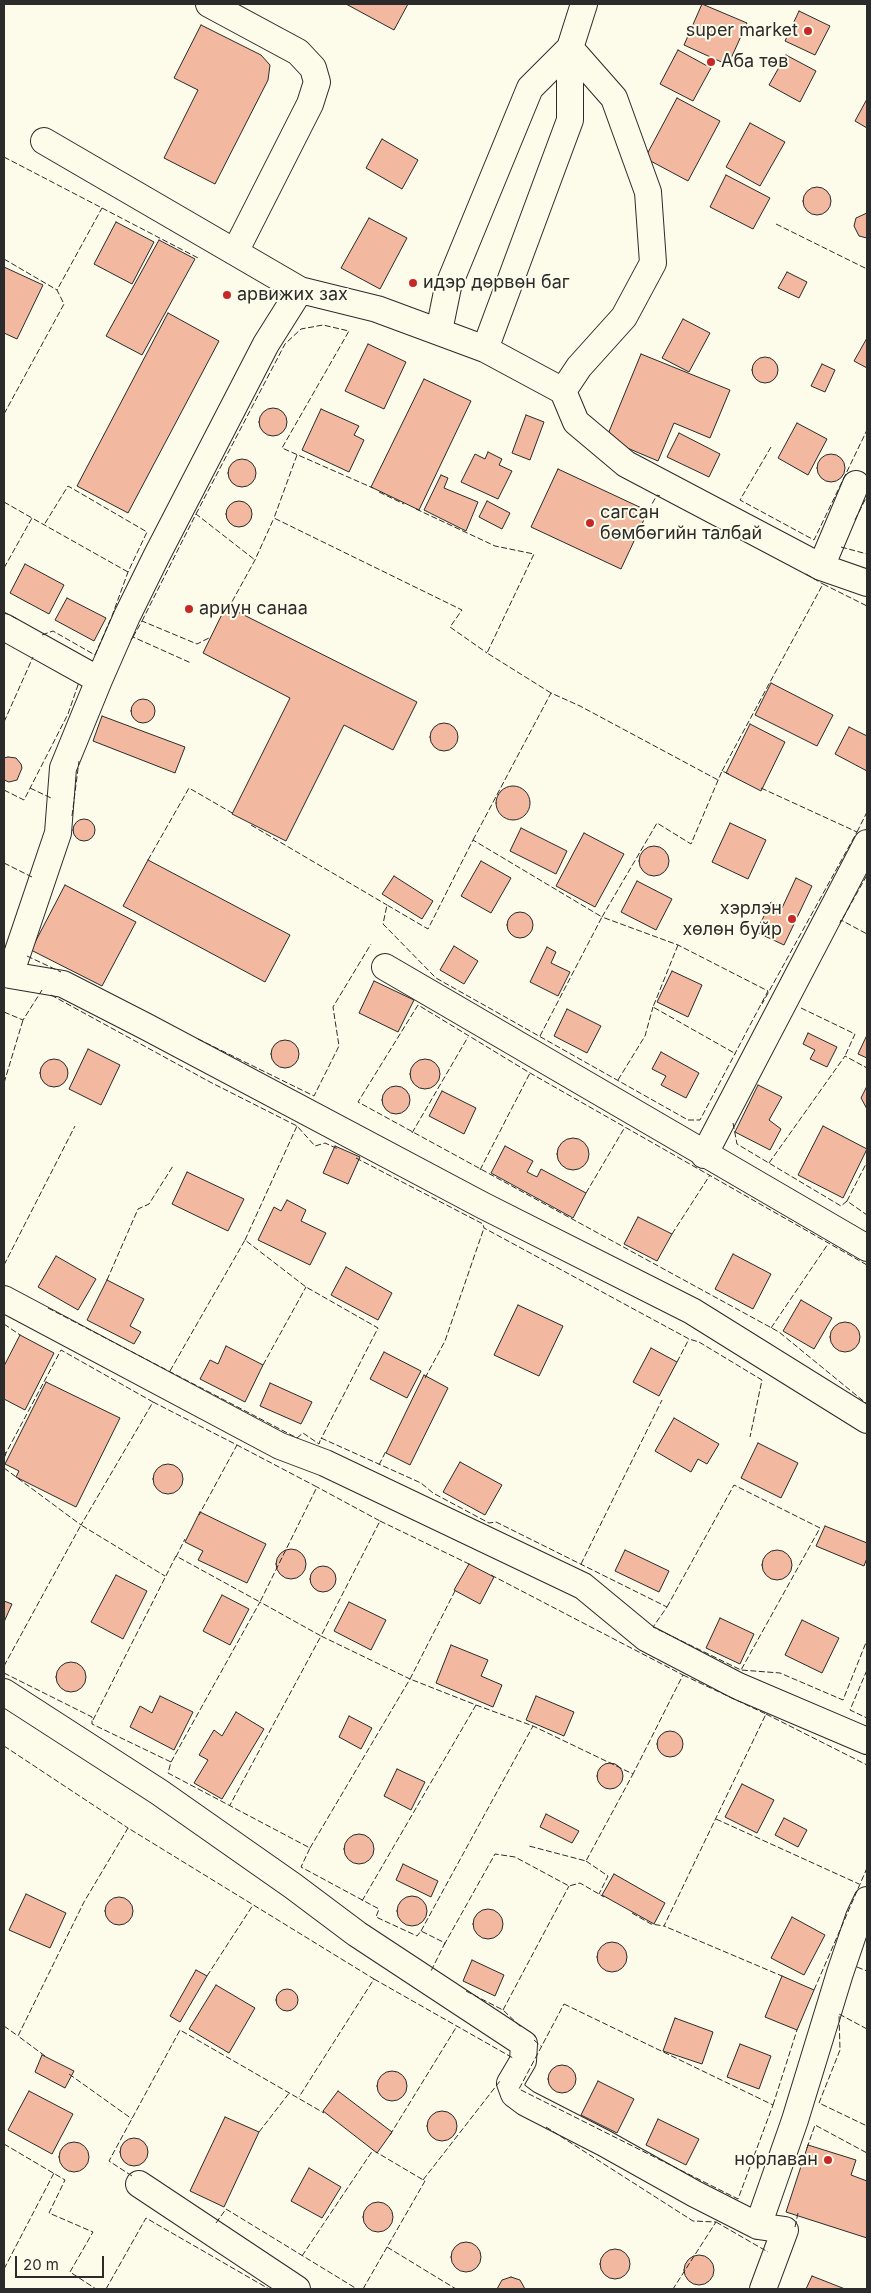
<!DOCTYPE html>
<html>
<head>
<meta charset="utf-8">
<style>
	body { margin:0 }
	#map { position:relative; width:871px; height:2293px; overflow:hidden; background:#fdfbea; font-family:Inter,sans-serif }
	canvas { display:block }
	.frame { position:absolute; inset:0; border:5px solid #2b2b2b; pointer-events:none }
	.scale { position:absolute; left:15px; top:2256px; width:89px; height:22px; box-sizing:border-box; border:2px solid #2b2b2b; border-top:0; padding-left:6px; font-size:15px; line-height:18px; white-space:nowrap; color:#2b2b2b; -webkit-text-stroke:4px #fdfbea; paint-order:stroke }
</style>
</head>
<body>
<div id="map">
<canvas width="871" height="2293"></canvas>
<div class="frame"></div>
<div class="scale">20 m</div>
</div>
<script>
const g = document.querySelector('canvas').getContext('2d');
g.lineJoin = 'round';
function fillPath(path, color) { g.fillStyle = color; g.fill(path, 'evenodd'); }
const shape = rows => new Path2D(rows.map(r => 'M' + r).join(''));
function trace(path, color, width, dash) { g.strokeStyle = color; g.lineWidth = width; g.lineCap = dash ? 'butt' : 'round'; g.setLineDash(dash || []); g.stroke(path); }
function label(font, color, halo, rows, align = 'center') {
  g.font = font + ' Inter,sans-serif'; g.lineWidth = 4; g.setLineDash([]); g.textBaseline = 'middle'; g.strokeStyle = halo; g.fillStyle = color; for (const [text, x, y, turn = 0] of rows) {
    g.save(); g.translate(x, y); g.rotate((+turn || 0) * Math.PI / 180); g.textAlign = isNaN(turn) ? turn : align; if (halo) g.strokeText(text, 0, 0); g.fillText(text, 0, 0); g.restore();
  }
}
const building = shape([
	[346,4,408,4,394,30,346,4],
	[702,4,747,23,728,65,684,45,702,4],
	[799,11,830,26,815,55,785,41,799,11],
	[201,25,261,55,270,65,268,80,215,184,164,158,198,90,174,78,201,25],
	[678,50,711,68,693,101,660,84,678,50],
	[786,55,816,71,800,102,769,85,786,55],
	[677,98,720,121,688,181,645,158,677,98],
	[867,99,867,128,855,121,867,99],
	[750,123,785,142,760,186,726,167,750,123],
	[382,139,418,160,402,189,366,168,382,139],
	[726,175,770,198,753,229,710,207,726,175],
	'803 201a14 14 0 1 1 28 0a14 14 0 1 1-28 0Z',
	[867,213,867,238,859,236,854,226,856,218,867,213],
	[369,218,407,238,380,289,341,268,369,218],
	[116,222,154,242,132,284,94,264,116,222],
	[159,240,195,259,142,355,106,336,159,240],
	[4,267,43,285,17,339,4,333,4,267],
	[787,272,807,282,799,298,778,288,787,272],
	[168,313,219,341,128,513,77,486,168,313],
	[683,319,710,333,689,372,662,358,683,319],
	[867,338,867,368,854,361,867,338],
	[368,344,406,362,384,409,345,391,368,344],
	[641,354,730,390,710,438,674,423,658,461,606,439,641,354],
	'752 370a13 13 0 1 1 26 0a13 13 0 1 1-26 0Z',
	[822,364,835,370,825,392,811,386,822,364],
	[424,379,471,401,419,510,371,487,424,379],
	'259 422a14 14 0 1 1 28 0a14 14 0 1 1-28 0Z',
	[321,409,359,426,354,435,364,440,349,472,302,450,321,409],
	[526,415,544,422,530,460,512,453,526,415],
	[797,423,827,439,808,475,778,458,797,423],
	[679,433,720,454,709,477,667,457,679,433],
	[488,452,502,459,499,465,512,471,498,499,461,482,475,454,485,459,488,452],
	'817 468a14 14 0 1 1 28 0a14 14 0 1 1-28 0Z',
	'228 473a14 14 0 1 1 28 0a14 14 0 1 1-28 0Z',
	[558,469,648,511,621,569,531,527,558,469],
	[441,475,448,478,444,488,478,502,466,531,424,510,441,475],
	'226 514a13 13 0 1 1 26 0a13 13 0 1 1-26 0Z',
	[487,501,510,513,502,529,479,517,487,501],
	[25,564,64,585,49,614,10,593,25,564],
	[67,598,106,618,94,641,55,620,67,598],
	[226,606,417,702,393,750,344,725,286,841,232,814,290,698,203,653,226,606],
	[771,683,833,715,817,746,755,715,771,683],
	'131 711a12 12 0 1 1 24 0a12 12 0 1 1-24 0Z',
	[102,716,185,747,175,773,93,741,102,716],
	'430 737a14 14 0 1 1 28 0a14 14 0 1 1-28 0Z',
	[750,724,785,742,761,791,726,773,750,724],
	[849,727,867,736,867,771,835,754,849,727],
	[8,757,16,758,21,764,22,768,17,780,9,782,4,780,4,758,8,757],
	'496 803a17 17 0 1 1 34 0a17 17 0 1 1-34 0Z',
	'73 830a11 11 0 1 1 22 0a11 11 0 1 1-22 0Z',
	[730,823,766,840,748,879,712,862,730,823],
	[521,828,567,851,556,874,510,851,521,828],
	[584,833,624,854,595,907,556,886,584,833],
	'639 861a15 15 0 1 1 30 0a15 15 0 1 1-30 0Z',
	[148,860,290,935,265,982,123,906,148,860],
	[481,861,511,878,491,913,461,896,481,861],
	[394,876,433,901,422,919,382,894,394,876],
	[796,878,812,886,784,945,756,932,771,902,782,908,796,878],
	[637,881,672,899,656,930,621,912,637,881],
	[65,885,136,922,102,986,31,950,65,885],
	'507 925a13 13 0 1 1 26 0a13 13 0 1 1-26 0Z',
	[454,946,478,961,464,984,440,970,454,946],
	[547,947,556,952,551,963,570,972,558,996,530,982,547,947],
	[672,971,702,985,688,1017,657,1002,672,971],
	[374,981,414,1000,398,1032,359,1013,374,981],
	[567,1009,601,1026,587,1053,554,1036,567,1009],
	[808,1033,837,1047,827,1067,810,1059,815,1050,803,1044,808,1033],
	[867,1035,867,1058,858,1054,867,1035],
	'271 1054a14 14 0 1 1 28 0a14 14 0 1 1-28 0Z',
	[88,1049,120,1065,101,1105,69,1089,88,1049],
	[661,1052,699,1073,686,1098,661,1085,666,1076,652,1069,661,1052],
	'40 1073a14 14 0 1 1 28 0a14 14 0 1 1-28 0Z',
	'410 1074a15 15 0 1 1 30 0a15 15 0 1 1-30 0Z',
	[758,1085,782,1097,769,1120,781,1129,770,1150,735,1132,758,1085],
	'382 1100a14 14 0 1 1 28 0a14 14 0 1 1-28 0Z',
	[867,1086,867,1109,861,1098,867,1086],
	[442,1091,476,1108,464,1134,429,1116,442,1091],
	[823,1126,867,1149,843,1198,798,1175,823,1126],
	'557 1154a16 16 0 1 1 32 0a16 16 0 1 1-32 0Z',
	[335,1146,360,1157,348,1184,323,1173,335,1146],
	[505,1146,533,1161,527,1172,537,1177,541,1169,586,1193,573,1218,491,1173,505,1146],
	[187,1172,244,1199,228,1231,172,1204,187,1172],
	[287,1200,306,1210,301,1221,326,1233,310,1265,258,1240,274,1207,281,1211,287,1200],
	[638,1217,672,1234,657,1261,624,1244,638,1217],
	[733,1254,771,1274,753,1309,715,1289,733,1254],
	[56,1256,96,1279,78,1310,38,1287,56,1256],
	[346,1267,392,1293,378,1320,331,1295,346,1267],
	[107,1280,144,1299,130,1326,141,1332,134,1344,87,1320,107,1280],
	[801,1300,832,1318,814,1349,783,1331,801,1300],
	[518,1305,563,1326,539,1376,494,1355,518,1305],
	'830 1337a15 15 0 1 1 30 0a15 15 0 1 1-30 0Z',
	[20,1335,54,1353,25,1410,4,1399,4,1366,20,1335],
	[226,1346,263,1365,245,1402,200,1379,210,1360,218,1364,226,1346],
	[651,1348,677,1362,659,1396,633,1382,651,1348],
	[384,1352,421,1371,407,1398,370,1379,384,1352],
	[424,1375,448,1388,410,1465,386,1453,424,1375],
	[46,1382,120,1418,76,1507,16,1477,19,1471,5,1464,46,1382],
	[270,1383,312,1402,301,1424,260,1406,270,1383],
	[674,1418,719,1444,707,1464,698,1459,691,1472,655,1451,674,1418],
	[758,1443,798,1463,781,1498,741,1478,758,1443],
	[460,1462,502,1485,485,1515,443,1492,460,1462],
	'153 1479a15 15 0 1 1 30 0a15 15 0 1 1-30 0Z',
	[200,1512,266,1544,247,1583,198,1560,203,1551,185,1542,200,1512],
	[825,1526,867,1543,867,1558,864,1566,816,1546,825,1526],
	'276 1564a15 15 0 1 1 30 0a15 15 0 1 1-30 0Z',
	[625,1550,669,1571,659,1592,615,1571,625,1550],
	'762 1565a15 15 0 1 1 30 0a15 15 0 1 1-30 0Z',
	[469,1564,494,1577,480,1604,454,1590,469,1564],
	'310 1579a13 13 0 1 1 26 0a13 13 0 1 1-26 0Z',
	[116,1575,147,1591,123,1639,91,1622,116,1575],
	[222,1595,249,1609,230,1645,203,1631,222,1595],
	[4,1601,12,1604,4,1622,4,1601],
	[349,1602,386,1620,371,1650,334,1631,349,1602],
	[720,1618,754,1634,740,1664,706,1648,720,1618],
	[802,1620,839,1638,822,1673,785,1655,802,1620],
	[451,1645,488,1660,481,1676,502,1685,493,1707,436,1683,451,1645],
	'56 1677a15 15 0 1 1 30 0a15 15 0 1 1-30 0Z',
	[160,1696,193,1712,174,1750,130,1727,140,1706,152,1713,160,1696],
	[536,1696,574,1712,564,1736,526,1720,536,1696],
	[236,1712,264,1729,222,1799,194,1783,208,1760,199,1755,214,1730,222,1736,236,1712],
	[349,1716,372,1728,361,1749,339,1737,349,1716],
	'657 1744a13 13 0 1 1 26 0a13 13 0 1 1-26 0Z',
	'597 1776a13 13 0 1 1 26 0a13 13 0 1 1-26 0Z',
	[397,1769,425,1782,411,1810,384,1796,397,1769],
	[742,1784,774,1800,757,1833,725,1817,742,1784],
	[546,1814,579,1831,572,1843,540,1827,546,1814],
	[784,1818,807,1830,798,1847,775,1835,784,1818],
	'344 1849a15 15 0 1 1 30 0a15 15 0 1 1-30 0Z',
	[403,1864,438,1881,431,1897,396,1880,403,1864],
	[614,1874,665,1903,654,1924,602,1895,614,1874],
	[26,1894,66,1913,50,1948,9,1930,26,1894],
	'397 1911a15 15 0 1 1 30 0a15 15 0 1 1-30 0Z',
	'105 1911a14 14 0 1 1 28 0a14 14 0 1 1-28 0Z',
	'473 1924a15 15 0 1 1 30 0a15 15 0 1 1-30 0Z',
	[792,1917,825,1935,804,1975,771,1958,792,1917],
	'597 1957a15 15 0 1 1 30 0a15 15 0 1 1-30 0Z',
	[472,1960,504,1975,495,1996,463,1981,472,1960],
	[196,1970,207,1976,180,2022,170,2016,196,1970],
	[782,1976,814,1990,797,2030,765,2017,782,1976],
	[216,1985,255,2008,229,2053,189,2029,216,1985],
	'276 2000a11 11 0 1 1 22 0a11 11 0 1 1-22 0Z',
	[675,2018,713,2032,702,2064,663,2051,675,2018],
	[740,2044,771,2056,759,2089,727,2077,740,2044],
	[42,2055,74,2071,65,2088,35,2072,42,2055],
	'548 2079a14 14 0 1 1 28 0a14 14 0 1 1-28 0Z',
	'377 2086a15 15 0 1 1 30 0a15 15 0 1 1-30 0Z',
	[598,2081,634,2099,617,2133,581,2115,598,2081],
	[29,2091,73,2114,52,2154,8,2130,29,2091],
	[338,2091,392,2132,377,2153,323,2111,338,2091],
	'427 2126a15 15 0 1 1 30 0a15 15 0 1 1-30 0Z',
	[225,2117,259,2132,224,2207,190,2191,225,2117],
	[658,2119,699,2139,686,2165,646,2145,658,2119],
	'120 2152a14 14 0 1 1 28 0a14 14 0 1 1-28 0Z',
	'59 2157a15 15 0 1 1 30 0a15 15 0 1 1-30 0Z',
	[808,2145,856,2160,851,2175,867,2181,867,2238,786,2212,808,2145],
	[309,2168,341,2187,322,2218,291,2201,309,2168],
	'363 2217a15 15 0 1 1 30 0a15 15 0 1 1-30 0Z',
	'451 2257a15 15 0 1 1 30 0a15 15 0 1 1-30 0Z',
	'600 2264a15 15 0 1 1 30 0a15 15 0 1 1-30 0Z',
	'684 2270a15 15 0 1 1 30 0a15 15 0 1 1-30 0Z',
	[812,2276,845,2289,806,2289,812,2276],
	[511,2277,520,2280,525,2289,497,2289,502,2280,511,2277]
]);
fillPath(building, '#f2b8a0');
trace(building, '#2b2b2b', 1);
const street = shape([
	[209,4,298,52,313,68,317,82,310,104,235,252],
	[44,141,300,290,377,309,485,349,563,391,576,422,626,464,821,567,867,583],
	[439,331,448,287,530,88,570,48],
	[485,349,570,120,570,48,584,4],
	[563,391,579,367,624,317,653,263,648,192,614,98,570,48],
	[821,567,856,484],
	[4,627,99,680],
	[385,967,867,1248],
	[4,972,10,975,63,984,145,1026,482,1205,692,1311,867,1420],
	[10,975,58,833,63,768,99,680,127,616,157,555,266,344,300,290],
	[704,1155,867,843],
	[4,1299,280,1446,325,1463,583,1586,646,1638,738,1686,867,1741],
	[4,1692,159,1792,293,1886,357,1934,524,2044,523,2061,510,2083,514,2094,526,2103,604,2143,695,2194,758,2226,795,2120,840,1973,859,1917,867,1900],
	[139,2184,297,2289],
	[758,2226,785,2230,763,2289]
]);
trace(street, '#2b2b2b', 28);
trace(street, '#fdfbea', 26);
trace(shape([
	[4,157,200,259],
	[776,224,867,269],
	[4,259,57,290],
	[4,414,64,304,57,290,102,208],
	[771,447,740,500,814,540,867,430],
	[297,455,274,518,462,610,450,627,487,653],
	[379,492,404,504],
	[4,502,32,518],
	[416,509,495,546,534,554,487,653,551,693],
	[648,511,657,495,660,496],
	[196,514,285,344,301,329,323,325,349,331,282,448,373,488],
	[855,520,867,496],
	[841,547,867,554],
	[4,568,32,518,128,572],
	[806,574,823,584],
	[228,609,255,560,274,518],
	[4,612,19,620],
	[142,621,196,514,255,560],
	[42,635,53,631,95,655,112,616,128,572,147,532,68,486,44,525],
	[133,637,142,621,197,644,211,637],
	[131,640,133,637,191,663],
	[4,722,33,657],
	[722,771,823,584,867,606],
	[30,788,51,798],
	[761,788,857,832,762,1004],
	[4,790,24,800,68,714,79,682],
	[72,816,79,761],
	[251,825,387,905],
	[857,832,867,812],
	[473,840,551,693,580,706,718,780],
	[148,860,189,788,234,814],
	[4,863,32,877],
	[843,918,867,875],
	[840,923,841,920,867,934],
	[678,945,653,1007,736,1054],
	[27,956,61,972],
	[51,995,210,1082,297,1126,315,1146,325,1143,338,1149],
	[801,1008,855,1034,845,1056],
	[4,1012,23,1020,42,990],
	[540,1036,602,917,473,840,428,929,387,905,383,924,436,978,688,1120,700,1120,768,991,678,945,602,917,657,823,691,844,722,771,729,774],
	[198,1039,314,1096,339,1046,333,1007,371,944],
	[618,1080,645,1036,653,1007],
	[4,1083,23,1020],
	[733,1123,737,1144,841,1206,847,1201,867,1215],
	[412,1133,468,1037],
	[356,1158,483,1224,484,1228,689,1339,699,1342,762,1380,750,1437],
	[769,1163,845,1056,867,1068],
	[480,1170,530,1073],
	[586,1193,625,1127],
	[847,1201,867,1162],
	[672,1234,710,1175],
	[245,1240,297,1126],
	[4,1265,75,1126],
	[867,1265,530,1073,418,1005,358,1102,779,1332,867,1404],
	[107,1280,138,1209,149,1204,173,1166],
	[48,1308,297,1438,303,1433,319,1444,321,1438,421,1483,433,1493,489,1523,496,1522,667,1607,653,1627,741,1670,780,1673,843,1700,867,1640],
	[4,1324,20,1335],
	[771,1328,828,1244],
	[677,1362,689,1339],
	[263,1365,306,1287],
	[170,1371,245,1240,306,1287,378,1328,321,1439],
	[425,1378,445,1341,484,1228],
	[153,1402,237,1445,199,1515],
	[4,1452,6,1453,4,1459],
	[379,1465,386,1451],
	[4,1468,81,1525,153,1402,61,1350,6,1453],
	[380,1521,469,1564,467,1567],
	[176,1557,185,1539],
	[581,1564,662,1400],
	[491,1575,683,1675,633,1774],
	[667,1607,734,1485,820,1528,741,1670],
	[4,1666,81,1525,165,1576],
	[867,1670,850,1710,867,1718],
	[4,1673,92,1717,92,1724,171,1762,168,1773,310,1848,301,1867,379,1909,376,1917,417,1936,421,1931,445,1943,431,1971],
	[683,1675,766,1714,664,1926,782,1976],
	[476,1705,533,1726,633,1774,586,1861,529,1846],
	[766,1714,867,1765],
	[93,1720,176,1556,260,1602,317,1487,237,1445],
	[4,1746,128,1828],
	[171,1762,260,1602,321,1636,230,1805],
	[716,1819,859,1884],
	[310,1848,410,1679,321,1636,380,1521,317,1487],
	[586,1861,608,1876,599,1894],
	[362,1901,476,1705,410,1679,456,1589],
	[632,1913,651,1924,664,1926],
	[421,1931,533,1726],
	[444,1945,495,1854,515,1857,569,1886,580,1883,604,1897],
	[857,1967,867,1971],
	[207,1976,253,1905],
	[374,1979,513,2058],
	[814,1990,867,1868],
	[466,1991,503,2010,522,2028],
	[564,2004,773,2105,738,2199,519,2089,564,2004],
	[503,2010,569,1886],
	[4,2026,18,2036],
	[867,2029,839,2014,840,2050,819,2103,867,2126],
	[534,2040,542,2047],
	[45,2056,18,2036,84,1902,128,1828,374,1979,299,2097],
	[69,2074,132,2119],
	[773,2105,797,2030],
	[546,2127,693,2221,716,2222,673,2289],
	[259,2132,290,2092],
	[390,2135,457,2026],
	[4,2144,65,2180,49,2213,93,2232,70,2272,96,2289],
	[807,2148,815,2125,867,2153],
	[132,2176,109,2161,180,2030,324,2113],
	[423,2180,500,2081],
	[716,2222,768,2252],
	[216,2223,226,2209,357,2289],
	[795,2227,798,2213],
	[387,2247,456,2289],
	[302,2256,373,2150],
	[4,2269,54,2173],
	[106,2289,146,2218,269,2289],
	[363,2289,425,2181,376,2152]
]), '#2b2b2b', 1, [6, 2.5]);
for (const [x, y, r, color] of [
	[808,31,5,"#c62828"],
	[711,62,5,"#c62828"],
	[413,283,5,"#c62828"],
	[227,295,5,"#c62828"],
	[590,523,5,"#c62828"],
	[189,609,5,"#c62828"],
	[792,919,5,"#c62828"],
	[828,2160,5,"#c62828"]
]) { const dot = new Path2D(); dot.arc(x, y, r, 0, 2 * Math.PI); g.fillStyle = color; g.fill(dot); trace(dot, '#fdfbea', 2); }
label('18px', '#2b2b2b', '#fdfbea', [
	["super market",798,31,"right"],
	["Аба төв",721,62],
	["идэр дөрвөн баг",423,283],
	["арвижих зах",237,295],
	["сагсан",600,513],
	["бөмбөгийн талбай",600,534],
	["ариун санаа",199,609],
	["хэрлэн",782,909,"right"],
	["хөлөн буйр",782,930,"right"],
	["норлаван",818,2160,"right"]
], 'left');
</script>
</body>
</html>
